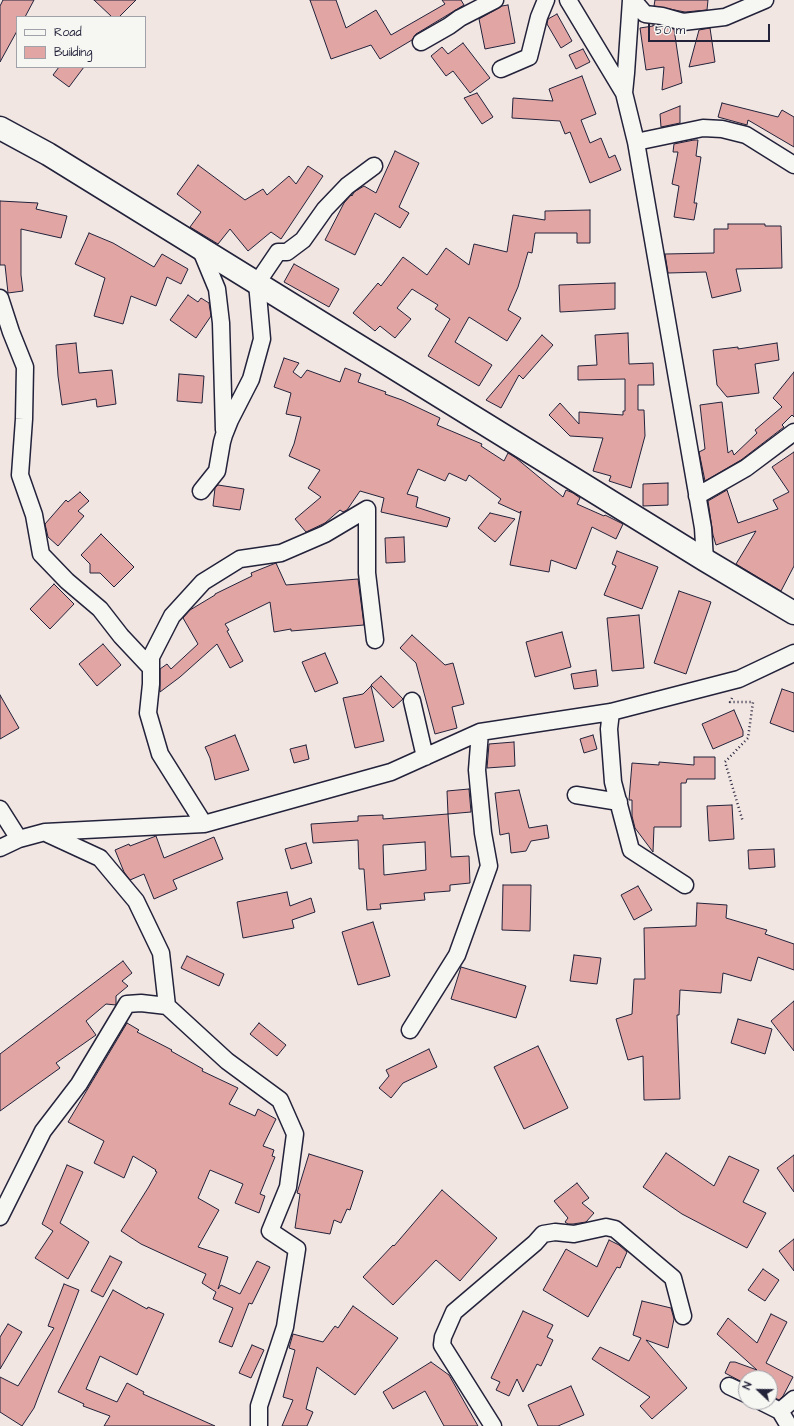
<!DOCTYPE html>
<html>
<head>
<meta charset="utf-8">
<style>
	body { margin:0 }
	#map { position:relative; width:794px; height:1426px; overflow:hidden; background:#f2e6e2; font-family:"Architects Daughter",sans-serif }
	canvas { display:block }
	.legend { position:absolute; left:16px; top:16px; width:130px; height:52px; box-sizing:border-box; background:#f6f6f2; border:1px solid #a1a1a9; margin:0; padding:5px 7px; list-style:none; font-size:12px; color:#22223b }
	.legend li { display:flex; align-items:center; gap:8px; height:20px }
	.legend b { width:20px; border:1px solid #a1a1a9 }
	.north { position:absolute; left:738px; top:1370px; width:40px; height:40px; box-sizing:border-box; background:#f6f6f2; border:1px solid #a1a1a9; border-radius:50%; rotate:292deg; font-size:11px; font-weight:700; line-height:16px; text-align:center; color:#22223b }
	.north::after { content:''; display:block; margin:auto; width:14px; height:18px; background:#22223b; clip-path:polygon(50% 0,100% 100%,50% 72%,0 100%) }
	.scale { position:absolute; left:648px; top:24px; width:122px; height:18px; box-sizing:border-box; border:2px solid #22223b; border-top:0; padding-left:5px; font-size:12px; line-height:14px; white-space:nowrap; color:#22223b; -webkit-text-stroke:3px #f6f6f2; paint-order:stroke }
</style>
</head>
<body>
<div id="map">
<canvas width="794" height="1426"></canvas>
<ul class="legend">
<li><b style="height:5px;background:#f6f6f2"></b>Road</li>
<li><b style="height:11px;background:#e1a6a4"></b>Building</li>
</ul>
<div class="north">N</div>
<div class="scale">50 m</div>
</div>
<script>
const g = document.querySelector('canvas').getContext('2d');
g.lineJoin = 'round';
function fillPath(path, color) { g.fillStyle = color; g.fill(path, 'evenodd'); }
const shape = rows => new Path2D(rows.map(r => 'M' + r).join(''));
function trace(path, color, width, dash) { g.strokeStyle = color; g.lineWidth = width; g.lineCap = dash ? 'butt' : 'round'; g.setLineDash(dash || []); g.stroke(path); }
const building = shape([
	[3,0,34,0,25,17,17,17,17,31,0,62,0,6,3,0],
	[94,0,136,0,119,17,112,17,94,0],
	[310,0,336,0,346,28,376,10,391,35,445,4,442,0,461,0,464,5,416,34,412,40,380,59,371,45,331,59,310,0],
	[655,0,708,0,707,10,685,12,654,6,655,0],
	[508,5,515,43,485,49,479,19,502,6,508,5],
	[557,14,572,41,561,48,547,24,548,19,557,14],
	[653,25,674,29,682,83,662,90,664,67,646,70,640,28,653,26,653,25],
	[710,28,715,62,689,67,699,30,710,28],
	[463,43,490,78,470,93,453,71,446,76,431,56,442,47,448,54,463,43],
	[583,49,590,62,576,69,569,55,583,49],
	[59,67,84,67,69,87,53,75,59,67],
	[582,76,596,114,581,120,590,143,601,138,609,158,615,155,621,170,590,183,570,132,565,134,560,121,512,118,513,98,553,101,549,89,582,76],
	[477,93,493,117,482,124,464,98,477,93],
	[722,103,778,117,782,110,794,117,794,147,748,120,747,125,718,117,722,103],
	[680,106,680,123,661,127,660,114,680,106],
	[694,140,698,140,696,156,701,157,694,203,697,203,694,220,674,217,679,186,672,184,678,152,673,152,674,144,694,140],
	[395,151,419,163,399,207,409,213,400,228,375,213,355,255,325,240,344,203,351,195,352,196,354,192,364,186,376,193,395,151],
	[198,165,245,200,263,189,267,195,289,176,296,184,308,166,323,176,281,239,271,232,248,251,230,229,218,244,190,227,201,212,177,194,198,165],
	[0,201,38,203,36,209,67,216,61,238,21,229,21,275,23,291,8,293,5,265,0,265,0,201],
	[590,210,590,243,577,243,577,233,535,233,532,253,528,252,518,287,508,310,521,318,507,341,469,317,455,342,492,365,479,386,428,356,450,319,435,309,438,305,412,289,397,308,411,319,395,338,380,326,375,331,353,313,378,283,381,286,403,257,427,275,446,248,469,265,474,244,507,252,513,215,545,220,545,211,590,210],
	[728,224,765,224,765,226,781,226,782,268,736,269,741,291,712,298,706,272,668,273,665,254,714,253,714,229,728,229,728,224],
	[89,233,113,243,154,267,162,254,188,269,181,284,167,277,156,306,131,296,123,324,94,316,105,278,75,264,89,233],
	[294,264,339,289,329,307,284,282,294,264],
	[615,283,615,309,560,312,559,285,615,283],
	[188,295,198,302,201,298,209,303,211,316,196,338,170,320,188,295],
	[628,333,629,364,653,363,654,385,638,385,638,410,644,410,645,436,631,488,609,481,611,476,593,471,603,438,570,436,549,415,560,403,579,424,579,412,623,415,623,411,625,411,625,379,578,380,578,366,597,365,595,335,628,333],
	[542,335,553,345,523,379,519,375,501,408,486,400,542,335],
	[76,343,79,373,112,370,116,404,97,407,96,399,62,405,58,376,56,345,76,343],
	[777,343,779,360,755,364,759,393,727,397,717,385,713,350,738,347,738,349,777,343],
	[284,358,299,363,293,372,301,378,307,370,340,382,345,368,361,374,358,382,386,392,385,394,402,400,440,418,437,425,482,444,481,446,504,461,508,453,516,458,563,497,566,490,573,493,580,498,577,504,604,516,605,515,623,524,616,539,592,527,576,569,551,560,549,572,510,565,521,511,520,513,498,503,501,499,469,475,466,481,449,473,445,481,418,469,407,494,418,497,416,507,450,518,447,527,381,512,384,498,360,491,347,510,343,512,340,510,325,523,306,532,295,519,321,497,308,488,320,470,289,456,294,444,301,417,286,414,291,393,274,387,284,358],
	[794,372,794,417,792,415,782,425,784,427,741,460,705,481,699,452,705,449,700,405,722,402,728,453,732,450,734,455,757,433,755,430,782,407,773,398,794,372],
	[179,374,204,376,202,403,177,401,179,374],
	[794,452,794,566,781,591,736,564,756,531,716,545,713,535,708,501,727,490,738,523,778,509,773,500,789,492,772,467,794,452],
	[668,483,668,505,643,506,643,484,668,483],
	[218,485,244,489,240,510,213,506,215,488,218,485],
	[80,492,89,501,78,511,84,516,58,546,48,537,45,524,66,500,68,502,80,492],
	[490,513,515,519,495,542,478,528,490,513],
	[101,534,134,567,114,587,100,573,90,573,90,564,81,555,101,534],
	[404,537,405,562,386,563,385,538,404,537],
	[617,551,658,567,642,609,604,595,616,566,612,564,617,551],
	[276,563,286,585,358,579,364,625,291,631,291,629,274,632,270,602,225,624,229,630,227,631,243,661,230,668,217,644,180,677,160,692,160,669,167,664,171,669,198,644,183,618,190,610,215,595,215,594,252,576,251,573,276,563],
	[54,584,74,604,50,629,30,609,54,584],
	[679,591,711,602,686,674,654,663,679,591],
	[639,615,644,668,612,671,607,618,639,615],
	[562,632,571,667,535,677,526,642,562,632],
	[412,635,445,665,453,663,464,704,452,707,457,728,435,734,416,663,400,648,412,635],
	[103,644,121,665,97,686,79,664,103,644],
	[325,653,338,683,315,692,302,662,325,653],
	[596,670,598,686,574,689,571,674,596,670],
	[381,676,403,699,393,708,371,685,381,676],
	[371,686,384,741,355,748,343,698,363,694,371,686],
	[782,689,794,693,794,732,770,723,782,689],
	[0,695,19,728,0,739,0,695],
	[734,710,743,731,743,736,713,749,702,724,734,710],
	[235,735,249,770,215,780,210,758,205,747,235,735],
	[593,735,597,749,584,753,580,739,593,735],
	[514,742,515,766,487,768,489,744,514,742],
	[306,745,309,759,294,763,290,749,306,745],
	[694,757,715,757,715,779,687,779,686,783,681,783,681,827,654,827,653,852,635,828,632,816,632,800,629,800,632,763,659,765,659,762,694,765,694,757],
	[469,789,471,812,448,814,447,791,469,789],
	[519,790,529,828,547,825,549,838,531,841,526,851,511,853,509,833,500,835,495,793,519,790],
	[732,805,734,839,709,841,707,806,732,805],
	[448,814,451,857,469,856,470,883,450,885,450,891,424,893,425,900,380,904,381,909,367,910,364,869,359,869,358,840,313,843,311,824,358,821,358,816,383,815,383,819,448,814],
	[425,842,426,870,384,875,383,845,425,842],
	[156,836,164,858,214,837,223,859,173,880,177,889,154,899,144,874,130,880,124,872,115,850,129,844,130,846,156,836],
	[306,843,312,863,291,869,285,849,306,843],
	[774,849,775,867,749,869,748,850,774,849],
	[503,885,531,885,530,931,502,930,503,885],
	[638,886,652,910,634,920,621,895,638,886],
	[287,892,290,906,311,898,315,912,292,920,294,928,243,938,237,902,287,892],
	[697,903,727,905,726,918,767,930,765,934,794,944,794,970,758,957,751,981,723,973,721,993,680,990,679,1015,677,1015,680,1099,644,1100,643,1056,628,1060,616,1019,632,1014,634,979,645,979,644,928,696,926,697,903],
	[373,922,390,976,358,985,342,932,373,922],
	[574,955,601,958,597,984,570,981,574,955],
	[187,956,224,974,219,986,181,968,187,956],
	[123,961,132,973,122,981,128,986,116,996,116,1005,106,1004,86,1021,96,1035,56,1063,60,1068,0,1111,0,1054,123,961],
	[461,967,526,986,516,1018,451,999,461,967],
	[794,1001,794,1051,771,1021,794,1001],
	[738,1019,772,1029,765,1054,731,1043,738,1019],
	[127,1023,139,1030,137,1032,172,1050,171,1051,203,1069,202,1071,238,1088,229,1104,255,1116,258,1109,276,1119,263,1146,274,1150,272,1156,275,1157,260,1194,265,1196,259,1213,235,1203,243,1184,210,1170,198,1198,219,1210,198,1247,228,1257,218,1289,221,1285,240,1294,257,1261,270,1267,252,1304,249,1303,232,1347,219,1342,233,1308,213,1299,216,1292,202,1283,206,1274,141,1244,121,1231,148,1188,157,1172,155,1171,156,1170,133,1156,124,1178,94,1163,104,1141,68,1122,127,1023],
	[259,1023,286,1045,277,1056,250,1034,259,1023],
	[538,1046,568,1108,524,1129,494,1067,538,1046],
	[429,1049,437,1067,403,1083,391,1098,379,1088,389,1076,386,1070,429,1049],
	[666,1153,714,1186,729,1156,759,1170,743,1202,766,1213,747,1248,682,1214,643,1187,666,1153],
	[309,1154,363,1171,350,1210,347,1209,341,1223,334,1220,330,1234,295,1228,300,1194,297,1193,309,1154],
	[794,1155,794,1192,777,1168,794,1155],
	[67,1165,83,1172,60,1223,89,1242,68,1279,35,1258,53,1231,42,1224,67,1165],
	[577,1183,589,1198,582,1203,594,1213,586,1222,573,1224,568,1224,565,1222,568,1218,554,1201,577,1183],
	[442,1190,497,1238,460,1281,436,1260,393,1305,363,1277,393,1245,394,1246,442,1190],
	[794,1239,794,1271,779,1251,794,1239],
	[609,1240,619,1245,627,1252,620,1268,617,1267,588,1317,543,1290,566,1249,597,1267,609,1240],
	[110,1256,122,1262,103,1297,91,1291,110,1256],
	[763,1269,779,1280,765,1301,748,1290,763,1269],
	[64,1284,79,1290,34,1408,22,1426,0,1412,0,1377,18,1386,54,1328,48,1326,64,1284],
	[113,1290,147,1309,148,1307,164,1314,137,1375,100,1356,86,1389,117,1402,127,1383,144,1392,143,1394,215,1426,104,1426,110,1416,83,1406,84,1404,58,1392,113,1290],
	[642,1301,671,1308,674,1319,668,1348,646,1340,687,1388,652,1419,640,1406,650,1397,592,1359,600,1347,629,1361,641,1338,633,1335,642,1301],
	[353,1306,398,1338,355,1395,317,1367,306,1409,313,1412,307,1426,282,1426,293,1400,283,1397,295,1350,289,1348,293,1334,323,1342,335,1326,338,1328,353,1306],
	[523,1311,553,1325,547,1337,553,1340,541,1366,537,1364,523,1392,517,1379,509,1396,496,1390,500,1382,491,1378,523,1311],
	[771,1314,787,1322,766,1363,793,1377,783,1396,779,1400,770,1395,770,1378,746,1378,746,1384,725,1373,730,1362,735,1362,757,1370,717,1334,728,1318,757,1343,771,1314],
	[8,1324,22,1332,0,1369,0,1337,8,1324],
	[252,1345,264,1350,251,1378,239,1373,252,1345],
	[431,1362,449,1375,478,1426,444,1426,425,1391,393,1409,383,1392,431,1362],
	[571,1386,584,1415,558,1426,538,1426,528,1405,571,1386]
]);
fillPath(building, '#e1a6a4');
trace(building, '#22223b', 1);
const street = shape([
	[568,0,624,93,636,142,703,528,705,560],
	[633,0,645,14,662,16,683,22,725,17,765,0],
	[421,42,449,26,460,18,495,0],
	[501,69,529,57,539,17,546,0],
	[624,93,626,73,631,0],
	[636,142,703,128,722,129,746,135,794,165],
	[200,248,217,289,221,323,224,430],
	[0,298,11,332,25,367,24,419,20,475,34,515,41,554,67,581,100,609,121,636,151,668],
	[201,491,217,471,222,442,224,435,230,420,251,379,262,339,257,283,278,252,287,252,303,240,325,209,347,186,374,166],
	[697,496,746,468,794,432],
	[412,701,425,757],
	[611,712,609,729,613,782,631,850,685,885],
	[576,795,619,802],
	[0,809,19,839],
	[204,824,160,754,148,713,151,684,151,657,172,616,203,582,240,559,281,553,325,534,367,509,367,573,375,640],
	[48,834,100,858,136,901,161,953,167,1006],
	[0,848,19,839,45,832,204,824,391,772,480,732,611,712,739,679,794,653],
	[410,1030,457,955,489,866,483,833,477,770,480,732],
	[0,1217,43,1131,79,1084,127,1004,141,1003,167,1006,227,1061,280,1100,295,1134,288,1187,270,1231,297,1249,285,1327,259,1406,259,1426],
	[729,1386,746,1394],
	[762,1402,780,1411,789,1426],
	[780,1411,794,1399],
	[493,1426,442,1345,443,1337,454,1312,535,1243,543,1234,555,1232,574,1234,606,1227,615,1229,673,1278,683,1316]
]);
const secondary = shape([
	[0,128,48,154,200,248,705,560,794,613]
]);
trace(street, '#22223b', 19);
trace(secondary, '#22223b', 25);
trace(shape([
	[732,698,730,702,753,702,748,738,725,762,743,822]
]), '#22223b', 2.5, [1, 3]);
trace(street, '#f6f6f2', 16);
trace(secondary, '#f6f6f2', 22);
</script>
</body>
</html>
